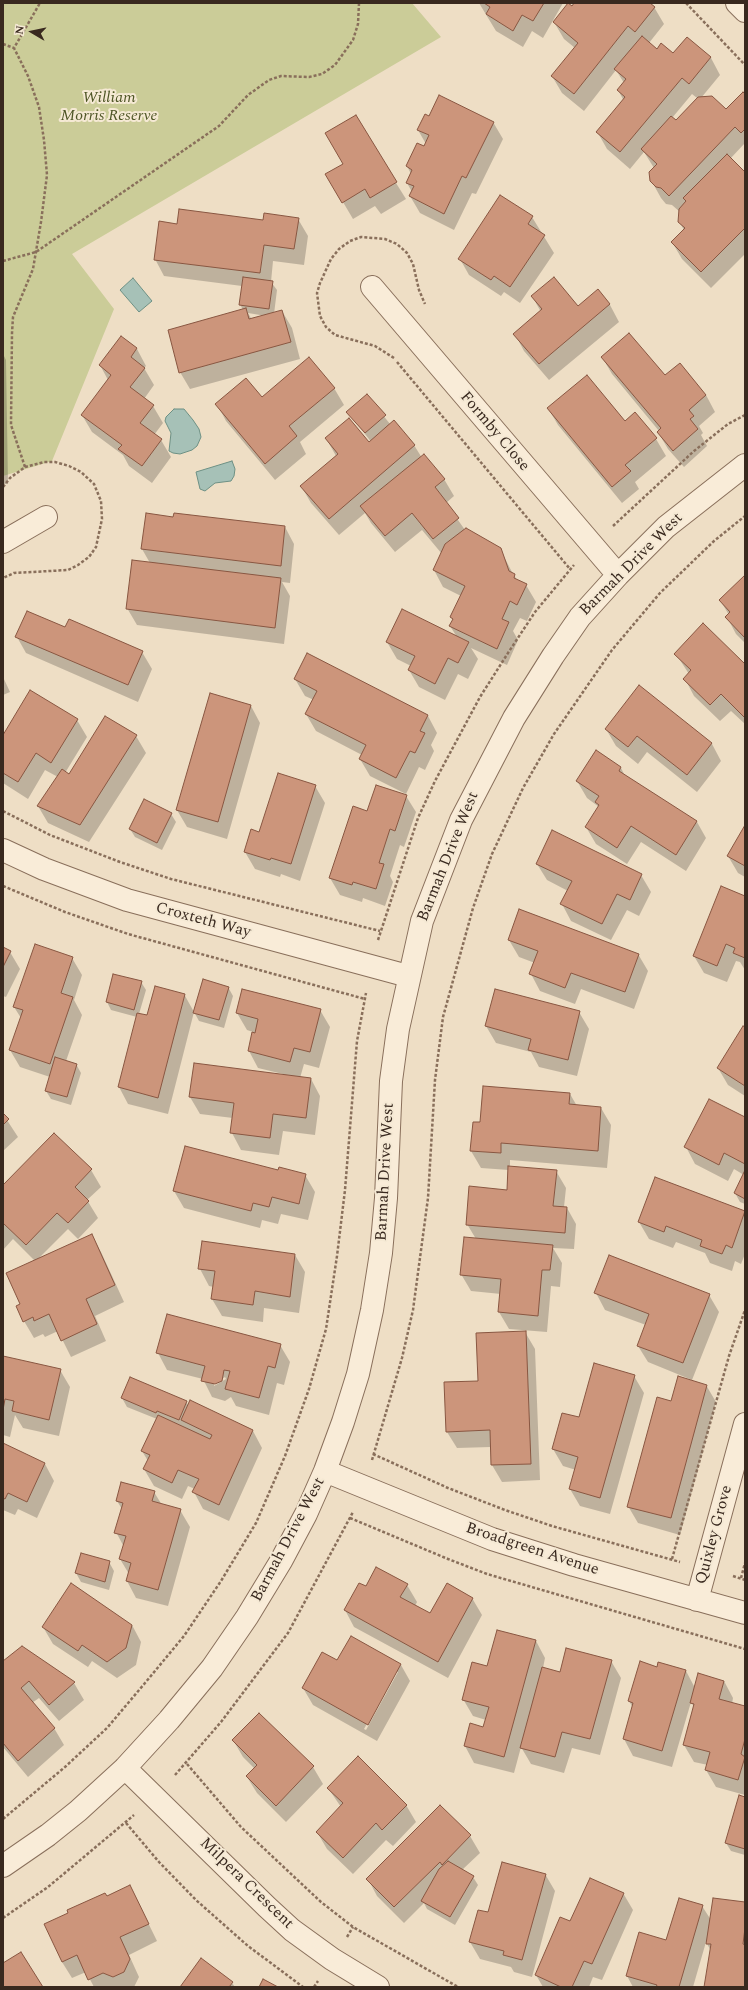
<!DOCTYPE html>
<html>
<head>
<meta charset="utf-8">
<style>
	body { margin:0 }
	#map { position:relative; width:748px; height:1990px; overflow:hidden; background:#eedec5; font-family:Spectral,serif }
	canvas { display:block }
	.frame { position:absolute; inset:0; border:4px solid #39291f; pointer-events:none }
	.north { position:absolute; left:12px; top:12px; width:40px; height:40px; -webkit-text-stroke:3px #f5e9d4; paint-order:stroke; rotate:279deg; font-size:11px; font-weight:700; line-height:16px; text-align:center; color:#39291f }
	.north::after { content:''; display:block; margin:auto; width:14px; height:18px; background:#39291f; clip-path:polygon(50% 0,100% 100%,50% 72%,0 100%) }
</style>
</head>
<body>
<div id="map">
<canvas width="748" height="1990"></canvas>
<div class="frame"></div>
<div class="north">N</div>
</div>
<script>
const g = document.querySelector('canvas').getContext('2d');
g.lineJoin = 'round';
function fillPath(path, color) { g.fillStyle = color; g.fill(path, 'evenodd'); }
const shape = rows => new Path2D(rows.map(r => 'M' + r).join(''));
function trace(path, color, width, dash) { g.strokeStyle = color; g.lineWidth = width; g.lineCap = dash ? 'butt' : 'round'; g.setLineDash(dash || []); g.stroke(path); }
function label(font, color, halo, rows, align = 'center') {
  g.font = font + ' Spectral,serif'; g.lineWidth = 4; g.setLineDash([]); g.textBaseline = 'middle'; g.strokeStyle = halo; g.fillStyle = color; for (const [text, x, y, turn = 0] of rows) {
    g.save(); g.translate(x, y); g.rotate((+turn || 0) * Math.PI / 180); g.textAlign = isNaN(turn) ? turn : align; if (halo) g.strokeText(text, 0, 0); g.fillText(text, 0, 0); g.restore();
  }
}
fillPath(shape([
	[3,3,412,3,441,37,72,254,114,309,52,461,3,476]
]), '#cbcc98');
const water = shape([
	[133,278,152,301,139,312,120,290,133,278],
	[174,409,184,409,193,420,199,429,201,437,197,446,192,450,180,454,173,453,169,451,171,433,165,421,166,417,174,409],
	[232,461,235,469,234,476,231,481,215,483,205,491,200,489,196,472,232,461]
]);
fillPath(water, '#a6c1b7');
trace(water, '#6d9084', 1);
fillPath(shape([
	[479,3,563,3,543,38,532,31,523,47,496,31],
	[575,3,649,3,654,7,664,24,649,43,657,50,673,55,687,38,711,58,720,75,701,98,726,111,745,95,745,143,730,159,745,174,745,254,711,288,682,259,672,242,684,230,679,221,680,212,672,205,666,204,661,198,651,180,654,168,644,152,630,169,607,149,598,133,624,101,618,90,624,83,616,70,584,111,562,93,552,76,575,48,564,39,554,22],
	[692,94,697,98,676,122,672,118],
	[493,122,503,139,476,194,472,193,454,230,420,213,410,196,412,192,407,183,411,174,407,166,426,144,418,130],
	[327,175,396,183,406,199,381,214,375,206,353,219],
	[532,217,554,253,520,303,504,292,501,296,469,275,460,259],
	[298,219,308,236,304,265,273,261,271,282,277,290,274,314,282,311,292,328,300,359,190,389,180,372,243,310,240,304,242,286,164,276,155,259,178,225],
	[248,313,266,316,252,320],
	[598,291,610,305,619,322,549,380,524,351,515,334,541,312,532,296,578,308],
	[121,337,137,349,146,366,144,368,154,385,144,399,153,406,163,423,154,435,161,440,171,457,152,483,129,466,123,455,92,432,82,415,108,380,100,365],
	[3,354,6,360,8,484,3,484],
	[602,357,665,377,706,395,715,412,699,426,703,433,701,435,707,446,684,467,668,449,658,432,659,431,612,374],
	[334,388,344,405,300,442,306,454,275,480,226,421,217,404],
	[367,395,390,424,414,445,422,458,444,479,454,496,446,503,465,530,500,549,513,574,518,581,526,585,536,602,527,621,520,618,513,631,518,640,507,665,471,648,478,659,468,679,458,674,445,700,419,687,409,670,411,666,397,659,387,642,457,637,450,626,453,620,451,617,461,596,443,587,434,570,442,554,422,530,395,552,371,523,365,513,339,535,311,503,301,486,336,456,326,438,370,444,372,443,348,412],
	[548,408,625,422,635,413,656,439,666,456,635,482,639,489,622,503,558,425],
	[285,527,294,544,290,583,282,582,290,596,284,644,137,625,127,608,150,563,142,549],
	[745,577,745,643,736,634,727,617,729,615,720,600],
	[66,628,142,652,152,669,138,702,26,653,17,637],
	[676,654,745,665,745,724,731,711,720,721,694,696,685,679,689,674],
	[307,655,428,716,437,733,431,745,434,751,425,770,419,767,406,794,370,776,360,759,362,755,316,731,306,714,314,700,305,696,295,679],
	[3,677,10,692,3,695],
	[640,687,712,744,721,761,697,792,647,752,638,764,616,746,606,729],
	[251,706,260,723,227,839,187,827,177,810],
	[77,720,87,737,65,773,69,775,136,736,146,753,89,842,48,823,38,806,58,777,45,770,28,799,3,783,3,737],
	[621,768,625,776,697,822,706,838,686,871,641,842,627,864,596,844,586,827,599,807,587,798,577,781],
	[315,786,325,803,300,881,281,874,280,877,255,869,245,852,260,833],
	[406,796,416,812,404,847,400,845,390,876,393,882,385,906,363,898,362,902,340,895,330,878,368,812],
	[171,814,176,822,162,850,135,837,130,829],
	[745,827,745,877,738,873,728,856],
	[537,864,641,875,651,892,639,916,627,910,611,940,571,921,562,904,568,891,547,880],
	[745,897,745,970,740,962,736,961,727,982,704,973,694,956],
	[509,940,638,954,648,971,634,1009,581,989,575,1004,540,991,531,974,535,963,519,957],
	[3,948,10,952,20,969,6,997,3,996],
	[72,958,82,975,74,1000,82,1015,66,1061,76,1064,81,1073,71,1105,51,1099,46,1091,50,1077,20,1067,10,1050,21,1018,14,1007],
	[141,982,146,990,139,1014,148,1017,184,994,194,1012,228,987,233,996,224,1028,199,1021,194,1012,168,1114,128,1104,119,1087,137,1017,111,1010,107,1002],
	[320,1010,330,1027,319,1068,304,1064,300,1078,311,1079,320,1096,315,1135,283,1131,279,1155,241,1150,232,1133,233,1118,200,1114,190,1097,195,1064,282,1076,283,1074,258,1068,249,1051,253,1032,247,1030,237,1013],
	[579,1012,589,1029,577,1076,539,1067,531,1052,496,1043,486,1026],
	[745,1028,745,1096,728,1085,718,1068],
	[570,1094,577,1106,601,1108,611,1125,607,1168,510,1160,510,1167,556,1171,566,1188,564,1207,567,1208,576,1224,574,1249,553,1248,562,1263,560,1287,551,1286,547,1332,509,1329,499,1312,501,1294,471,1291,461,1274,476,1239,467,1224,508,1191,509,1170,481,1168,471,1151,481,1123],
	[3,1114,18,1137,3,1151],
	[745,1118,745,1204,740,1202,735,1193,744,1175,734,1169,728,1181,695,1164,686,1147],
	[54,1134,91,1170,101,1187,87,1200,98,1218,78,1239,68,1229,37,1260,92,1235,101,1252,124,1302,95,1316,106,1341,71,1357,58,1331,45,1337,43,1334,34,1338,24,1321,21,1304,35,1261,13,1239,3,1250,3,1187],
	[279,1171,305,1175,315,1192,308,1220,281,1214,278,1224,262,1220,260,1228,184,1208,174,1191],
	[745,1212,745,1254,741,1264,735,1261,732,1271,710,1263,705,1253,676,1242,673,1248,649,1239,639,1222],
	[295,1255,305,1272,299,1313,264,1308,263,1322,222,1316,212,1299,214,1287,209,1286,200,1269],
	[596,1293,709,1295,719,1312,692,1380,648,1362,638,1346,646,1325,605,1310],
	[525,1332,535,1349,540,1480,502,1482,492,1465,491,1447,457,1448,447,1432,479,1382],
	[280,1345,290,1362,284,1385,277,1383,269,1415,236,1406,231,1397,225,1401,212,1397,203,1379,167,1370,158,1353],
	[225,1377,226,1379,214,1386,214,1384],
	[3,1357,60,1370,70,1387,59,1436,23,1428,15,1415,10,1437,3,1435],
	[634,1376,644,1393,610,1514,580,1506,570,1489,576,1470,563,1466,553,1449,580,1419],
	[706,1385,716,1402,680,1535,638,1523,628,1506,672,1402],
	[122,1398,186,1402,189,1406,191,1402,253,1431,262,1448,229,1521,203,1509,194,1492,195,1489,188,1486,182,1499,154,1486,144,1469,148,1461,142,1451,157,1419,127,1407],
	[3,1444,45,1464,54,1481,37,1518,18,1509,15,1515,3,1510],
	[154,1492,162,1505,180,1510,190,1527,168,1606,136,1598,127,1581,129,1574,120,1559,124,1547,116,1532,122,1509,117,1501],
	[109,1562,114,1571,109,1590,81,1582,76,1573],
	[407,1585,417,1602,415,1606,431,1615,472,1598,482,1615,448,1678,354,1627,345,1610,366,1588],
	[132,1625,141,1642,136,1665,117,1678,92,1661,88,1667,53,1644,43,1627],
	[536,1641,545,1658,543,1668,561,1673,611,1661,621,1678,600,1755,572,1748,564,1773,531,1764,521,1747,514,1773,474,1763,465,1746,484,1728,486,1720,473,1716,463,1699,487,1667],
	[22,1647,74,1683,84,1700,59,1721,39,1698,32,1703,54,1728,64,1745,28,1777,3,1747,3,1662],
	[338,1662,401,1665,410,1681,377,1741,313,1705,303,1688],
	[396,1672,398,1672,366,1730,364,1729],
	[658,1668,686,1671,695,1688,724,1681,733,1698,732,1704,745,1707,745,1795,716,1787,706,1770,708,1765,694,1762,684,1745,695,1708,691,1702,672,1767,633,1756,624,1739,633,1708,629,1701],
	[259,1714,313,1767,323,1784,286,1822,257,1793,247,1777,255,1769,243,1757,233,1740],
	[328,1788,406,1805,416,1822,393,1846,386,1840,353,1874,327,1849,317,1832,341,1807],
	[745,1798,745,1855,731,1851,726,1843],
	[470,1836,480,1853,462,1870,473,1877,478,1885,455,1925,427,1909,424,1903,404,1923,377,1896,368,1879],
	[545,1874,555,1891,532,1977,514,1972,511,1967,480,1959,470,1942,489,1914],
	[130,1886,157,1941,129,1955,139,1977,134,1987,94,1987,86,1972,72,1978,62,1962,70,1913],
	[623,1893,633,1910,602,1980,593,1977,589,1987,543,1987,536,1975],
	[745,1903,745,1987,705,1987,711,1951,706,1942,693,1987,633,1987,627,1976,667,1941,702,1906,711,1920],
	[232,1983,235,1987,181,1987]
]), '#0003');
const building = shape([
	[484,3,544,3,533,21,522,15,513,31,486,14,490,7,484,3],
	[568,3,572,6,574,3,650,3,655,7,635,32,628,26,574,94,551,76,578,43,553,22,568,3],
	[642,36,657,49,661,43,673,53,687,37,711,57,689,84,682,78,620,152,596,132,625,97,617,90,626,79,614,69,642,36],
	[743,92,745,94,745,129,741,133,735,127,669,196,661,188,656,187,650,181,649,172,657,164,641,149,671,116,676,120,698,97,712,96,726,109,743,92],
	[439,95,494,122,466,178,462,176,444,214,409,196,414,186,406,183,412,170,406,166,417,143,424,146,429,135,417,130,425,114,429,116,439,95],
	[356,115,397,182,370,198,365,189,342,203,325,174,343,164,325,133,356,115],
	[727,154,745,172,745,228,701,272,671,242,685,228,678,222,679,209,686,201,683,198,727,154],
	[500,195,533,216,528,224,545,235,510,287,494,276,491,280,458,259,500,195],
	[179,209,263,220,264,213,299,218,294,249,264,245,260,273,154,260,159,221,177,224,179,209],
	[243,277,273,281,269,309,239,305,243,277],
	[554,277,578,306,598,289,610,304,539,364,513,334,542,309,531,296,554,277],
	[246,308,249,319,282,310,291,342,179,373,168,330,246,308],
	[629,333,665,375,680,363,706,395,689,410,694,416,690,419,698,429,673,451,657,432,661,428,601,357,629,333],
	[121,336,137,348,131,357,145,368,130,387,154,405,140,423,162,439,142,466,118,449,122,445,81,415,111,375,99,365,121,336],
	[309,357,335,388,289,426,297,436,265,464,215,404,246,378,262,397,309,357],
	[587,375,625,421,635,412,657,438,625,465,631,471,612,487,547,408,587,375],
	[367,394,386,415,365,433,346,412,367,394],
	[349,418,369,442,394,420,415,445,329,519,300,486,338,454,325,438,349,418],
	[424,454,445,479,435,487,459,518,433,539,412,513,385,536,360,506,424,454],
	[146,513,173,517,174,513,285,526,281,566,141,549,146,513],
	[466,528,501,548,509,571,515,574,514,578,527,584,517,605,510,601,502,619,509,622,497,649,449,626,453,619,450,617,465,586,433,570,445,544,466,528],
	[132,560,281,578,275,628,126,609,132,560],
	[745,575,745,638,725,617,730,612,719,600,745,575],
	[402,609,469,642,458,663,448,658,435,684,408,670,415,656,386,642,402,609],
	[27,611,65,627,69,619,143,651,128,685,15,637,27,611],
	[703,623,745,664,745,718,721,694,710,705,683,679,691,670,674,654,703,623],
	[307,653,428,715,420,731,425,733,415,753,410,751,396,778,359,759,366,745,305,714,317,691,294,679,307,653],
	[639,685,712,743,687,775,637,736,628,747,605,729,639,685],
	[30,690,78,719,51,763,36,753,18,782,3,773,3,735,30,690],
	[210,693,251,705,218,822,176,810,210,693],
	[105,716,137,735,80,825,37,806,62,769,69,774,105,716],
	[596,750,621,767,619,771,697,821,676,855,631,826,617,848,585,827,599,805,595,802,599,796,576,781,596,750],
	[278,773,316,785,291,864,271,858,270,860,244,852,251,829,259,832,278,773],
	[376,785,407,795,395,831,390,829,379,863,384,864,376,889,353,882,352,885,329,878,353,806,367,811,376,785],
	[144,799,172,813,157,843,129,829,144,799],
	[745,825,745,866,727,856,745,825],
	[552,830,642,874,630,900,617,894,602,924,560,904,572,881,536,864,552,830],
	[721,886,745,896,745,958,733,953,735,948,726,944,717,966,693,956,721,886],
	[519,909,639,954,625,992,571,973,565,988,529,974,538,951,508,940,519,909],
	[35,944,73,957,61,993,73,997,50,1064,9,1050,23,1010,13,1007,35,944],
	[3,947,11,951,3,967,3,947],
	[113,974,142,981,134,1010,106,1002,113,974],
	[203,979,229,987,219,1020,193,1013,203,979],
	[155,986,185,994,158,1098,118,1087,137,1013,147,1015,155,986],
	[242,989,321,1009,310,1052,294,1048,290,1062,248,1051,252,1032,255,1033,258,1019,236,1013,242,989],
	[495,989,580,1011,568,1060,528,1050,531,1039,485,1026,495,989],
	[743,1026,745,1027,745,1086,717,1068,743,1026],
	[55,1057,77,1064,67,1097,45,1091,55,1057],
	[194,1063,311,1078,306,1118,273,1114,270,1138,230,1133,234,1103,189,1097,194,1063],
	[483,1086,570,1093,569,1104,601,1107,598,1151,501,1143,501,1153,470,1151,473,1122,480,1122,483,1086],
	[709,1099,745,1117,745,1164,724,1153,719,1165,684,1147,709,1099],
	[3,1113,9,1119,3,1125,3,1113],
	[54,1133,92,1169,75,1187,89,1201,68,1223,57,1213,26,1245,3,1223,3,1185,54,1133],
	[185,1146,278,1170,279,1167,306,1174,299,1204,272,1197,269,1207,253,1203,251,1211,173,1191,185,1146],
	[508,1166,557,1170,553,1206,567,1207,565,1233,466,1225,469,1186,507,1190,508,1166],
	[745,1170,745,1199,734,1193,745,1170],
	[655,1177,745,1211,732,1248,726,1245,722,1254,700,1246,702,1240,666,1226,664,1232,638,1222,655,1177],
	[92,1234,115,1285,86,1299,97,1324,61,1341,49,1314,34,1321,33,1317,23,1322,16,1306,20,1304,6,1273,92,1234],
	[464,1237,553,1245,550,1270,542,1270,538,1316,498,1312,501,1279,460,1275,464,1237],
	[202,1241,295,1254,290,1297,255,1291,253,1305,211,1299,215,1271,198,1269,202,1241],
	[609,1255,710,1294,683,1363,637,1346,649,1314,594,1293,609,1255],
	[167,1314,281,1344,275,1368,268,1366,259,1398,225,1389,230,1371,224,1370,222,1381,215,1384,201,1381,205,1366,156,1353,167,1314],
	[526,1331,531,1464,491,1465,490,1430,446,1432,444,1382,478,1381,476,1333,526,1331],
	[3,1356,61,1369,49,1420,12,1411,14,1401,5,1399,3,1410,3,1356],
	[594,1363,635,1375,600,1498,569,1489,578,1457,552,1449,562,1413,579,1417,594,1363],
	[678,1376,707,1385,671,1518,627,1507,657,1397,671,1401,678,1376],
	[130,1377,187,1401,179,1420,157,1411,156,1413,121,1398,130,1377],
	[190,1400,253,1430,219,1505,192,1492,199,1479,178,1470,172,1483,143,1469,150,1455,141,1451,158,1415,210,1439,212,1435,181,1420,190,1400],
	[3,1443,45,1463,27,1502,8,1493,5,1499,3,1498,3,1443],
	[121,1482,155,1491,152,1501,181,1509,158,1590,126,1581,131,1563,119,1559,126,1536,114,1533,123,1503,116,1501,121,1482],
	[81,1553,110,1561,105,1582,75,1573,81,1553],
	[376,1567,408,1584,400,1597,430,1613,447,1583,473,1598,438,1662,344,1610,359,1583,366,1586,376,1567],
	[71,1583,132,1625,126,1648,107,1662,82,1645,78,1651,42,1627,71,1583],
	[497,1630,536,1640,504,1757,464,1746,470,1723,483,1727,489,1707,462,1700,472,1662,487,1666,497,1630],
	[351,1636,401,1664,368,1725,302,1688,322,1652,337,1660,351,1636],
	[22,1646,75,1682,49,1705,29,1681,21,1688,55,1728,18,1761,3,1743,3,1661,22,1646],
	[566,1648,612,1660,590,1739,562,1732,555,1757,520,1748,542,1667,560,1672,566,1648],
	[640,1661,657,1667,658,1662,686,1670,662,1751,623,1739,633,1703,628,1701,640,1661],
	[698,1673,724,1681,719,1699,745,1706,745,1739,741,1754,745,1757,738,1780,705,1770,710,1752,683,1745,694,1704,690,1703,698,1673],
	[259,1713,314,1766,276,1806,246,1776,257,1765,232,1740,259,1713],
	[358,1756,407,1805,382,1830,376,1823,343,1858,316,1832,343,1803,327,1788,358,1756],
	[739,1795,745,1797,745,1849,725,1843,739,1795],
	[440,1805,471,1835,442,1865,440,1862,394,1907,366,1879,440,1805],
	[448,1861,474,1876,450,1917,421,1901,439,1869,448,1861],
	[502,1862,546,1874,522,1960,503,1955,504,1951,469,1942,478,1910,488,1912,502,1862],
	[590,1878,624,1893,592,1964,584,1961,572,1987,561,1987,535,1975,560,1917,570,1921,590,1878],
	[130,1885,149,1924,120,1937,130,1959,124,1972,113,1977,103,1973,88,1980,77,1955,62,1962,44,1924,68,1913,67,1910,105,1893,107,1896,130,1885],
	[679,1898,703,1905,679,1987,656,1987,657,1985,626,1976,639,1932,666,1940,679,1898],
	[713,1898,745,1902,745,1928,743,1944,745,1945,745,1987,704,1987,711,1944,706,1944,713,1898],
	[21,1952,43,1987,3,1987,3,1963,21,1952],
	[201,1958,233,1982,229,1987,180,1987,201,1958],
	[263,1979,278,1987,259,1987,263,1979]
]);
fillPath(building, '#cc957b');
trace(building, '#885641', 1);
const street = shape([
	[737,3,745,11],
	[372,287,618,575],
	[3,542,46,517],
	[3,850,44,869,127,900,408,976],
	[325,1471,492,1539,574,1565,745,1613],
	[697,1600,745,1424],
	[125,1768,267,1907,292,1930,332,1959,378,1987],
	[3,1866,48,1835,78,1811,125,1768,169,1720,212,1668,247,1617,281,1561,306,1514,325,1471,343,1422,358,1374,372,1310,381,1253,386,1198,391,1081,398,1029,422,921,461,820,514,718,553,656,580,617,618,575,666,527,745,465]
]);
trace(street, '#896f5b', 24);
trace(shape([
	[686,3,745,65],
	[3,44,14,48],
	[3,261,36,252,219,126,248,95,269,80,281,76,309,77,322,74,335,65,353,40,358,24,359,3],
	[394,358,375,346,335,335,326,327,320,316,317,293,320,283,331,259,339,249,350,241,361,237,385,239,397,244,407,253,413,264,419,290,425,304],
	[397,362,570,569],
	[25,467,11,425,12,333,13,317,33,269,41,222,47,175,44,140,39,107,28,76,14,48,40,3],
	[3,487,10,478,25,467,44,462,55,462,69,466,81,472,94,484,101,501,102,519,96,547,89,557,78,565,68,570,14,573,3,578],
	[613,526,694,451,728,424,745,415],
	[3,811,50,835,120,862,171,879,380,931],
	[3,886,65,912,128,934,365,999],
	[378,940,418,818,435,781,480,697,508,653,535,612,574,565],
	[373,1454,448,1488,505,1510,552,1526,680,1562],
	[372,1460,402,1358,413,1310,428,1198,435,1080,443,1017,473,908,492,854,523,788,554,734,612,650,660,593,714,541,745,516],
	[350,1518,448,1559,487,1574,745,1649],
	[672,1559,729,1356,745,1310],
	[733,1576,745,1580],
	[741,1578,745,1563],
	[187,1764,241,1827,321,1902,353,1927,458,1987],
	[175,1775,221,1722,288,1633,353,1512],
	[3,1819,65,1767,107,1728,145,1683,184,1636,221,1581,256,1523,285,1456,309,1389,326,1329,337,1256,345,1190,357,1041,366,993],
	[126,1823,159,1862,196,1900,248,1946,303,1987],
	[3,1918,48,1887,134,1815],
	[347,1937,353,1927],
	[314,1987,318,1981]
]), '#896f5b', 2.5, [3, 2]);
trace(street, '#f9ecd8', 22);
label('italic 16px', '#4e5525', '#f5e9d4', [
	["William",109,99],
	["Morris Reserve",109,117]
]);
label('16px', '#39291f', '#f5e9d4', [
	["Formby Close",494,432,50],
	["Barmah Drive West",632,565,-45],
	["Barmah Drive West",449,857,-68],
	["Croxteth Way",203,921,15],
	["Barmah Drive West",386,1172,-87],
	["Quixley Grove",715,1535,-75],
	["Barmah Drive West",289,1540,-62],
	["Broadgreen Avenue",532,1550,18],
	["Milpera Crescent",246,1884,44]
]);
</script>
</body>
</html>
